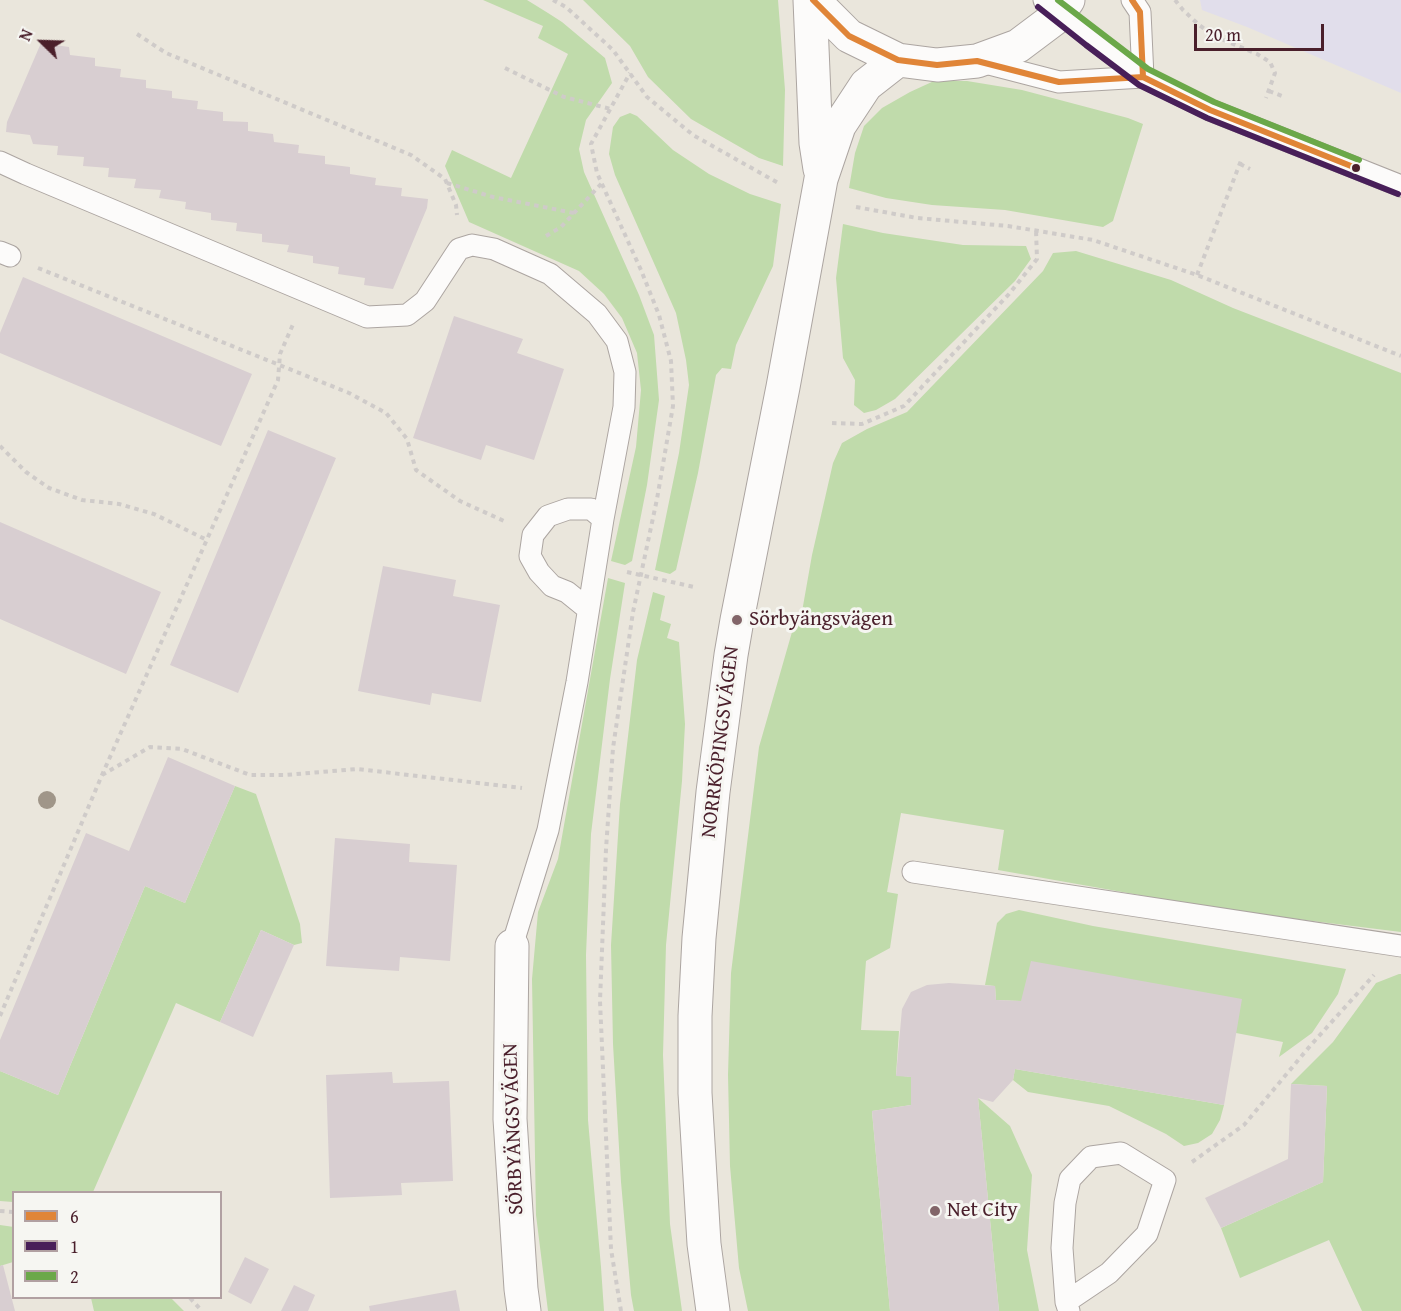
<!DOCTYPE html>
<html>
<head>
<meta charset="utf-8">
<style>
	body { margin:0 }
	#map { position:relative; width:1401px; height:1311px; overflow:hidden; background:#eae6dc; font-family:"Gentium Book Plus",serif }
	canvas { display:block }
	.legend { position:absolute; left:12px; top:1191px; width:210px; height:108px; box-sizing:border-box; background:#f6f6f2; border:2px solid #b1a0a2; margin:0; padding:8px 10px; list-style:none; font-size:18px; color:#4a1f2b }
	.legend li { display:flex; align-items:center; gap:12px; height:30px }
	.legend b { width:30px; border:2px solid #b1a0a2 }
	.north { position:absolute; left:12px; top:12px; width:60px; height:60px; -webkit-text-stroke:4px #f6f6f2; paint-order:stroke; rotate:293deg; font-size:16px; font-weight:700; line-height:24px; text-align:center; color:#4a1f2b }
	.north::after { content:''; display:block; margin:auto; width:21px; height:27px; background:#4a1f2b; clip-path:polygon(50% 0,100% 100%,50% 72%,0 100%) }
	.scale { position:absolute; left:1194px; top:24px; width:130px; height:27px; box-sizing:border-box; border:3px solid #4a1f2b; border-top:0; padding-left:8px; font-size:18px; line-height:21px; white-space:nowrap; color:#4a1f2b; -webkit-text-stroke:4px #f6f6f2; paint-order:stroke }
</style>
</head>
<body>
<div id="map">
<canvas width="1401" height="1311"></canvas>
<ul class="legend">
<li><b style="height:8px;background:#e08538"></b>6</li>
<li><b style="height:8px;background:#481f59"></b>1</li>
<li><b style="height:8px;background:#6ba849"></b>2</li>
</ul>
<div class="north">N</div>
<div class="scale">20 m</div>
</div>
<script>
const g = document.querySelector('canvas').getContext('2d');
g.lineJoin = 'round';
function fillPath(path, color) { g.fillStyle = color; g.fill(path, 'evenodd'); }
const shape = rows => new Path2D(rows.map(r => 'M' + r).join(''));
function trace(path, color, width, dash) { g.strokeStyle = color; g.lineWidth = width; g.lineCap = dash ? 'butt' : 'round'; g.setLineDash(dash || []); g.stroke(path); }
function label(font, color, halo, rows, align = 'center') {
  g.font = font + ' "Gentium Book Plus",serif'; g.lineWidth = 6; g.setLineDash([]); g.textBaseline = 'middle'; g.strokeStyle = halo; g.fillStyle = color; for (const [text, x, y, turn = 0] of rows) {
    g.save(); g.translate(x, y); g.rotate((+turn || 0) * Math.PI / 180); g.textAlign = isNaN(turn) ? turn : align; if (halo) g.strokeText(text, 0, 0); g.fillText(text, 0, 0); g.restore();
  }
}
fillPath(shape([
	[1200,0,1401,0,1401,93,1247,27,1202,10]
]), '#e1deeb');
fillPath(shape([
	[483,0,527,0,548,13,562,22,605,58,612,83,586,120,579,149,584,172,639,295,654,335,659,400,647,485,632,561,625,565,611,561,636,447,641,390,637,353,622,318,604,294,579,271,469,222,445,166,452,150,511,178,568,54,538,38,543,26],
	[583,0,778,0,785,90,783,166,759,158,691,119,648,77,630,46],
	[934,81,967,81,1022,90,1128,118,1143,124,1113,221,1103,227,1005,210,932,205,886,198,849,188,855,153,864,126,882,108,910,92],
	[630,113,637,116,673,150,709,174,750,194,781,204,773,266,736,345,731,369,722,368,716,375,698,473,676,570,670,574,655,570,679,453,689,385,686,360,676,313,615,175,609,154,613,127,620,117],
	[843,224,883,233,963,245,1026,246,1031,259,1015,281,895,399,876,410,864,413,854,405,855,380,843,358,836,278],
	[1076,251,1171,280,1233,308,1401,373,1401,932,1224,910,998,870,1004,830,901,813,887,892,898,894,890,948,866,961,861,1030,899,1031,896,1075,911,1077,911,1105,872,1111,890,1311,748,1311,739,1268,730,1166,728,1075,731,973,759,747,792,632,800,623,812,555,833,463,842,443,867,429,907,412,1043,271,1053,253],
	[608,578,625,583,610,679,591,834,586,955,588,1120,601,1267,604,1311,548,1311,536,1215,532,979,538,912,558,859],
	[653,592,665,596,660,620,671,624,667,638,679,642,685,724,682,781,666,945,663,1055,670,1224,682,1311,634,1311,631,1295,621,1182,613,1044,611,945,620,804,637,660],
	[235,786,256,794,300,924,302,943,294,945,261,930,220,1022,176,1003,93,1192,14,1192,13,1202,0,1201,0,1071,58,1095,145,886,185,903],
	[1019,910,1093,926,1346,969,1338,994,1312,1033,1279,1057,1283,1042,1236,1033,1021,1001,996,1000,995,986,985,985,997,923,1006,914],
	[1399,974,1401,974,1401,1311,1362,1311,1329,1240,1240,1278,1221,1228,1323,1182,1327,1086,1291,1084,1333,1042,1376,983],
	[1015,1069,1224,1105,1220,1120,1212,1134,1198,1143,1184,1146,1166,1134,1109,1106,1028,1092,1013,1080],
	[978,1098,1010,1126,1032,1175,1027,1250,1039,1311,999,1311],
	[0,1225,14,1227,13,1262,0,1266],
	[91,1298,171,1298,184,1311,94,1311]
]), '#c0dbab');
fillPath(shape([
	[41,43,69,47,70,55,95,58,95,66,121,69,120,77,146,80,146,88,172,91,172,98,198,101,197,109,223,112,223,121,248,122,248,131,273,134,274,142,299,145,298,153,325,156,325,164,350,167,350,174,376,178,375,185,402,188,401,196,428,199,427,208,393,289,364,285,365,278,338,274,339,267,313,263,313,256,287,252,289,245,262,242,262,234,236,231,237,223,211,220,211,213,185,209,186,202,159,198,161,190,134,188,136,179,108,177,109,168,83,166,84,157,57,155,58,146,33,144,30,135,6,132,7,122],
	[23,277,252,374,221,446,0,353,0,333],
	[454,316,523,339,517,353,564,369,534,460,486,445,481,460,413,438],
	[268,430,336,458,238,693,170,665],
	[0,522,161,592,126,674,0,619],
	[383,566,456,580,453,596,500,605,481,702,432,693,430,705,358,691],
	[168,757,235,786,185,903,145,886,58,1095,0,1071,0,1040,86,833,129,851],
	[335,838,410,844,409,862,457,865,450,961,400,957,399,971,326,966],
	[261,930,294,945,253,1037,220,1022],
	[1031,961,1242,999,1224,1105,1015,1069,1013,1080,993,1102,978,1098,999,1311,890,1311,872,1111,911,1105,911,1077,896,1076,902,1009,911,992,927,985,949,983,995,986,996,1000,1021,1001],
	[392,1072,393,1083,449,1081,453,1181,401,1183,402,1195,330,1198,326,1075],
	[1291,1084,1327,1086,1323,1182,1221,1228,1205,1198,1288,1159],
	[245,1257,269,1269,251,1304,228,1292],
	[3,1265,15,1311,0,1311,0,1266],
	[294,1285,315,1295,308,1311,281,1311],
	[456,1290,460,1311,370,1311,369,1306]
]), '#d8ced1');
const lane = shape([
	[1044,0,1091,38,1143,77],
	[1132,0,1140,12,1143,77],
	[978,61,1059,82,1143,77,1210,110,1401,186],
	[0,162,26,174,367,317,407,315,425,301,459,249,472,245,494,249,550,274,597,314,617,341,625,372,624,407,603,519],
	[0,252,10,256],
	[913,872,1401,946],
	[512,946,548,830,577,682,603,519,591,509,568,509,548,516,533,535,530,556,539,572,552,586,567,592,588,609],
	[1066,1302,1109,1273,1147,1234,1165,1180,1121,1153,1091,1157,1070,1179,1065,1203,1062,1248,1066,1302,1069,1311]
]);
const street = shape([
	[512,946,510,1119,521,1289,524,1311]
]);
const secondary = shape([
	[810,0,816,143,820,169],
	[813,0,849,36,898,60,937,65,977,61,1018,46,1054,19,1068,0],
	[713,1311,704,1244,695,1093,695,1016,699,938,713,792,731,655,737,620,783,387,821,179,839,126,866,85,898,60]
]);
trace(lane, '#aca5a1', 23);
trace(street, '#aca5a1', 35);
trace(secondary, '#aca5a1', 35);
trace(shape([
	[553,0,566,7,613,50,647,97,693,135,780,184],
	[1175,0,1183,10,1198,24,1214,36,1257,54,1270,62,1275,73,1266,98],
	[137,34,166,53,411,155,445,179,456,205,457,215],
	[505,68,564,97,611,109],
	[1269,91,1282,96],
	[1240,164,1250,169],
	[447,183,493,197,574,213],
	[856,207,917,218,1008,226,1093,240,1197,275,1401,356],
	[546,236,561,227,602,183],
	[38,268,349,393,386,413,407,439,416,470,460,501,504,521],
	[1197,275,1242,158],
	[832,423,862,424,904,406,1009,294,1037,259,1036,230],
	[0,446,26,472,49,488,82,500,119,504,154,514,207,540],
	[627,572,694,587],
	[102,775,150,747,182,749,250,775,285,775,357,769,522,788],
	[0,1016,102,775,278,380,280,354,294,322],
	[1192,1162,1244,1125,1310,1046,1374,975],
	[0,1211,14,1212],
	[190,1298,202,1311],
	[621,1311,611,1249,600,1001,606,849,613,748,633,612,657,499,673,406,671,361,659,315,641,270,597,173,591,144,630,73]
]), '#cfcbc9', 4, [4.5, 4.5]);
trace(lane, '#fcfbfa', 21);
trace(street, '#fcfbfa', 33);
trace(secondary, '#fcfbfa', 33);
trace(shape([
	[813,0,849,36,898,60,937,65,977,61,1059,82,1143,77,1210,110,1356,168],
	[1132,0,1140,12,1143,77]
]), '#e08538', 6);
trace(shape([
	[1038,7,1086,45,1139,85,1207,118,1398,194]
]), '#481f59', 6);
trace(shape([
	[1058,0,1148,69,1214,102,1359,160]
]), '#6ba849', 6);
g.fillStyle = '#a09689';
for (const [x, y] of [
	[47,800]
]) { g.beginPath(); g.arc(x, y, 9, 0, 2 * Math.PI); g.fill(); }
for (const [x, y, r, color] of [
	[1356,168,5,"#4a1f2b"],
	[737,620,6,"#826569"],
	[935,1211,6,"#826569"]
]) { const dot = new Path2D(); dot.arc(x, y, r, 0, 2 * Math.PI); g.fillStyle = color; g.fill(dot); trace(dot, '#f6f6f2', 2); }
label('21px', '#4a1f2b', '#f6f6f2', [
	["Sörbyängsvägen",749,620],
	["Net City",947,1211]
], 'left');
label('21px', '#4a1f2b', '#f6f6f2', [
	["NORRKÖPINGSVÄGEN",721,742,-83],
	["SÖRBYÄNGSVÄGEN",514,1129,-92]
]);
</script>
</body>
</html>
